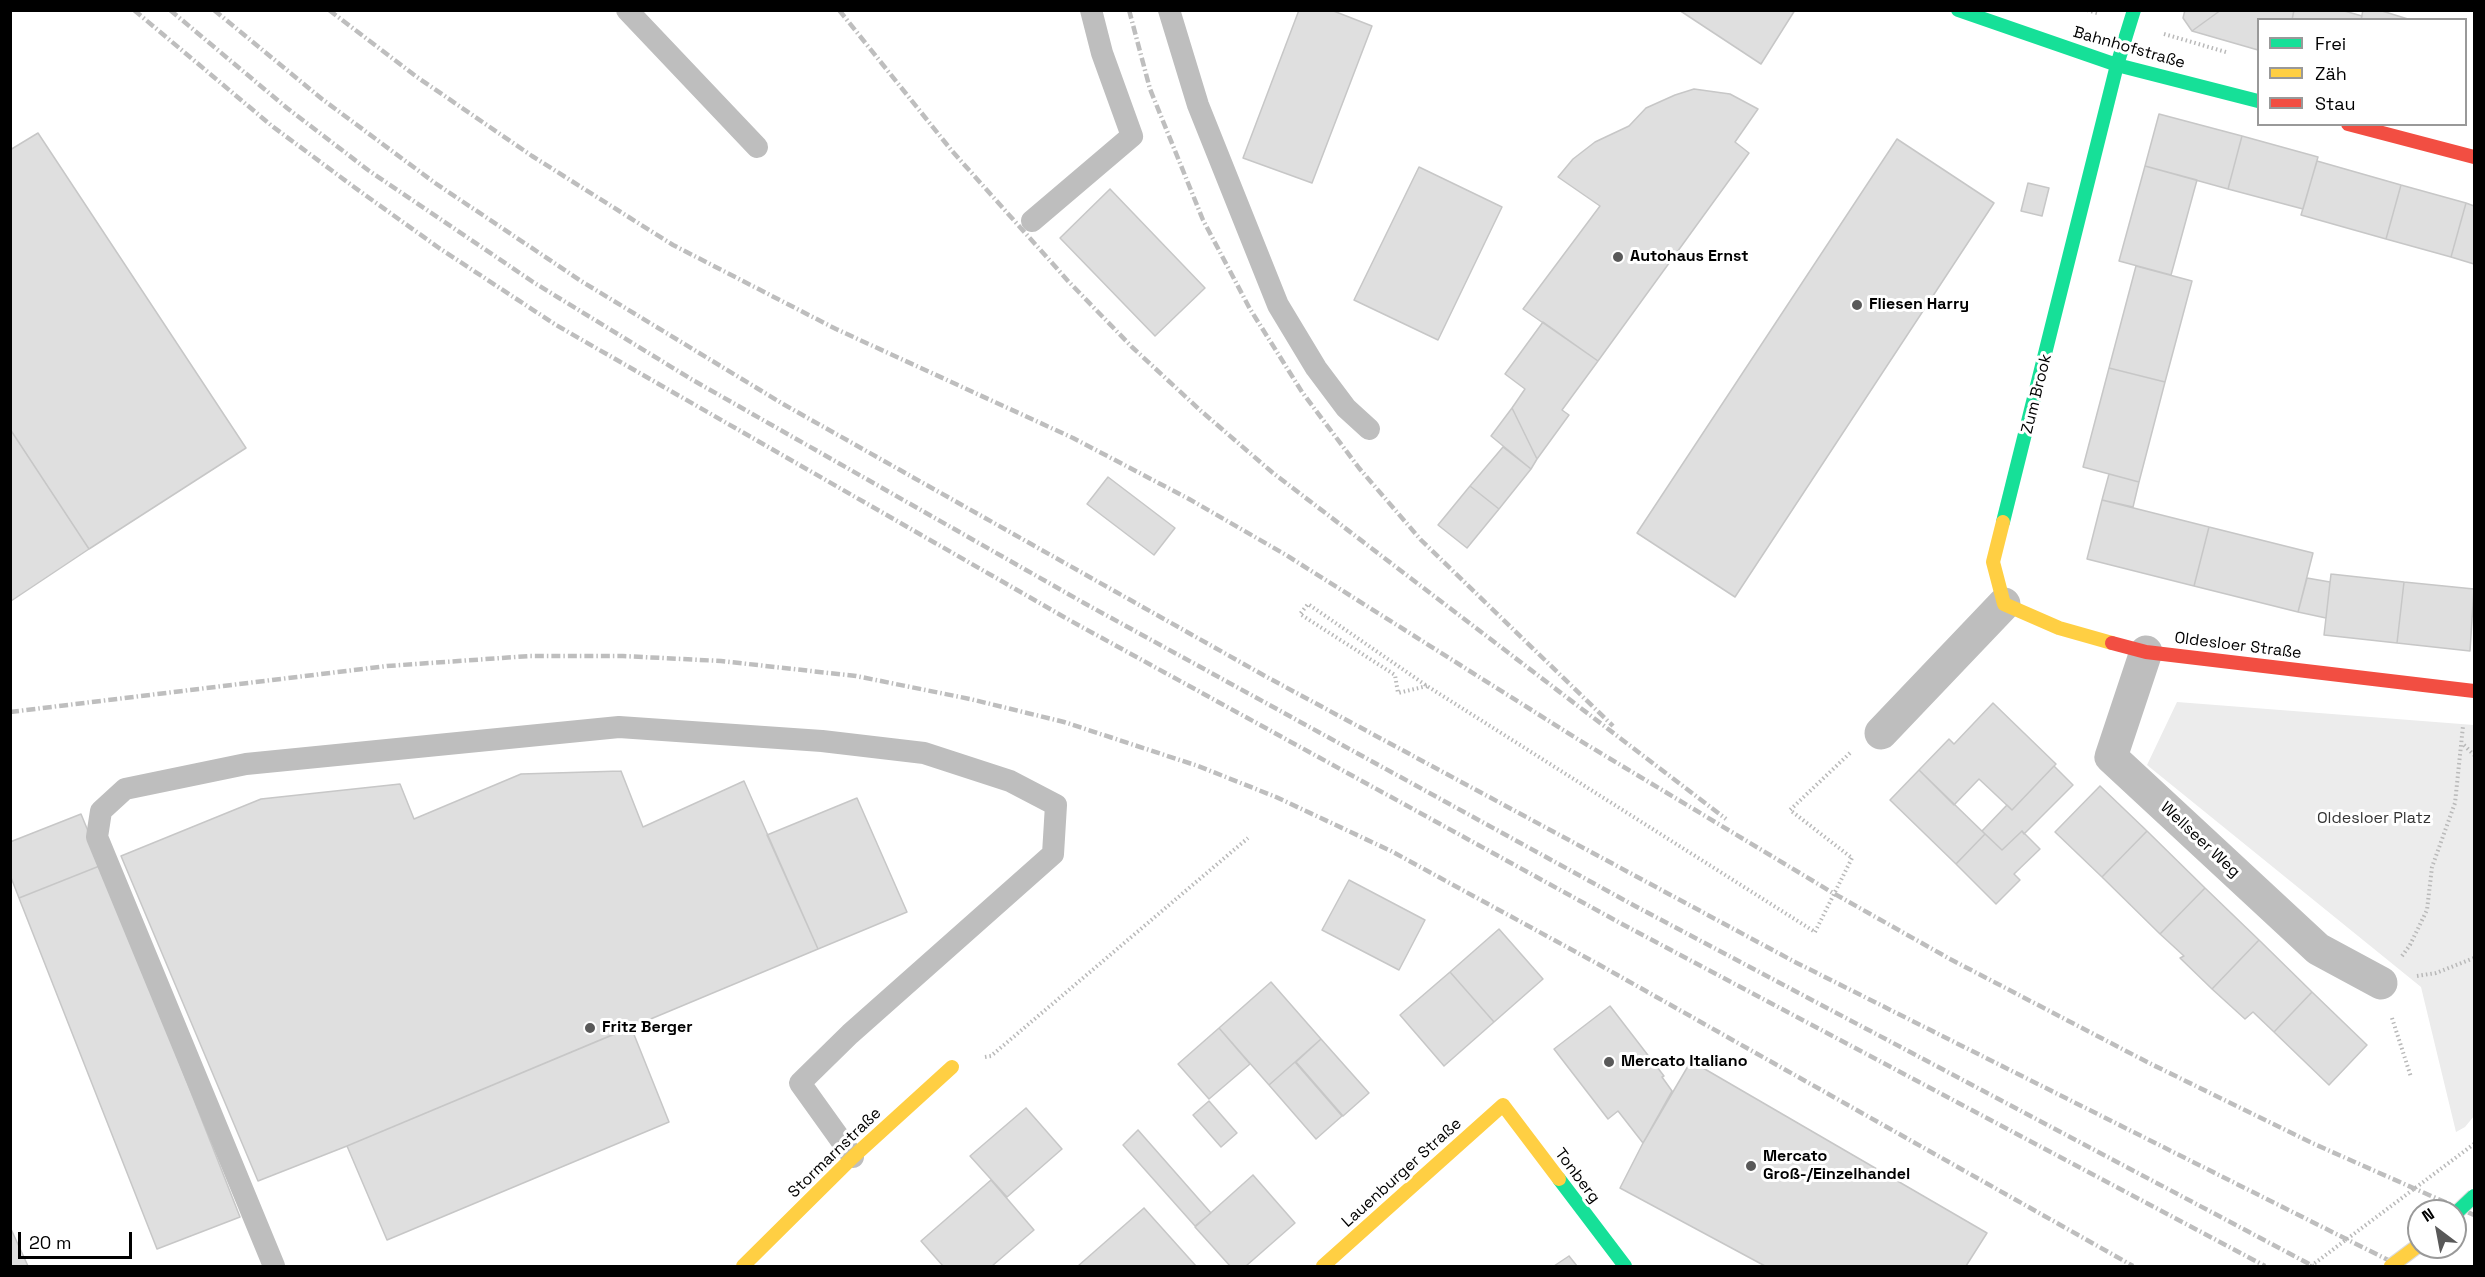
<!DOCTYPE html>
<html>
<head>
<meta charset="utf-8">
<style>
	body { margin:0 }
	#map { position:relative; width:2485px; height:1277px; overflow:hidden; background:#fff; font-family:"Space Grotesk",sans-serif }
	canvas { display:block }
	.frame { position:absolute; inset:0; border:12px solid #000; pointer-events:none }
	.legend { position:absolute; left:2257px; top:18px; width:210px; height:108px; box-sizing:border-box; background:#fff; border:2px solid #999; margin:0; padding:8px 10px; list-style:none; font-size:18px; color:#000 }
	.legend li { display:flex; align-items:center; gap:12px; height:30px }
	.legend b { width:30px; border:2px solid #999 }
	.north { position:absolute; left:2407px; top:1199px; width:60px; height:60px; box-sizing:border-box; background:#fff; border:2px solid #999; border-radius:50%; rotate:328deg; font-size:16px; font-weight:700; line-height:24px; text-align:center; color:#000 }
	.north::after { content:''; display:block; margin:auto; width:21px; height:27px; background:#595959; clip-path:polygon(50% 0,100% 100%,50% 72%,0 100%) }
	.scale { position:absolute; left:18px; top:1232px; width:114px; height:27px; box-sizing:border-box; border:3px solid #000; border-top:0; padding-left:8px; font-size:18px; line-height:21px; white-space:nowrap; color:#000; -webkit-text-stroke:4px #fff; paint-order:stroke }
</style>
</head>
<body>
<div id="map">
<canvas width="2485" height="1277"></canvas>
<div class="frame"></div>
<ul class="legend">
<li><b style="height:8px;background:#16e098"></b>Frei</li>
<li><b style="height:8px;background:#ffcf43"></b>Zäh</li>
<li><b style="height:8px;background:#f24e42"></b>Stau</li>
</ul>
<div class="north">N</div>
<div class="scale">20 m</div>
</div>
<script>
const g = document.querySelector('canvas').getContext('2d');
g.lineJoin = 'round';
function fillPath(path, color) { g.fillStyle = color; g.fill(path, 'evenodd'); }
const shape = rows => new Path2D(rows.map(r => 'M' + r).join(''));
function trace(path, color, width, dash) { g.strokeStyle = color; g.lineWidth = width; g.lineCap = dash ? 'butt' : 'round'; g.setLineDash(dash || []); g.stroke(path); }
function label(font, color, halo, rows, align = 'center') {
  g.font = font + ' "Space Grotesk",sans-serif'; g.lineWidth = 6; g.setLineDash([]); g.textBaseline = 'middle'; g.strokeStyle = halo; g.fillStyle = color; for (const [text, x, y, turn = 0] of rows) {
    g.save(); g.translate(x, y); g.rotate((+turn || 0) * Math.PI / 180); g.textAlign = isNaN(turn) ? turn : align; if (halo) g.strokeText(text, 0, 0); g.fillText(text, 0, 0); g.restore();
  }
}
fillPath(shape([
	[2177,702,2474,725,2474,1116,2465,1127,2456,1132,2421,987,2147,765]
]), '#ececec');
const building = shape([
	[1299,10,1331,10,1372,26,1312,183,1243,158,1299,10],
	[1679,10,1795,10,1761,64,1679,10],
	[2185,10,2221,10,2192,31,2183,18,2185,10],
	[2221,10,2294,10,2292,20,2258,20,2258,50,2192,31,2221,10],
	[2294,10,2341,10,2362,16,2361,20,2292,20,2294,10],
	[2363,10,2379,10,2411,20,2361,20,2363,10],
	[1694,89,1730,94,1758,109,1735,142,1749,153,1598,361,1523,309,1600,206,1558,177,1573,159,1595,142,1629,126,1646,108,1675,95,1694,89],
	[2159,114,2242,136,2228,189,2145,166,2159,114],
	[38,133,246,448,89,549,10,429,10,150,38,133],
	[2242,136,2318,157,2303,209,2228,189,2242,136],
	[1897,139,1994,203,1735,597,1637,533,1897,139],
	[2317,161,2401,185,2386,239,2301,215,2317,161],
	[2145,166,2197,180,2171,275,2119,261,2145,166],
	[1419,167,1502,207,1438,340,1354,300,1419,167],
	[2028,183,2049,188,2042,216,2021,211,2028,183],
	[2401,185,2466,203,2451,257,2386,239,2401,185],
	[1110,189,1205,288,1155,336,1060,238,1110,189],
	[2466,203,2474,206,2474,264,2451,257,2466,203],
	[2136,266,2192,281,2165,382,2109,368,2136,266],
	[1543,322,1598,361,1562,410,1569,415,1537,459,1512,408,1525,389,1505,374,1543,322],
	[2109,368,2165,382,2139,482,2083,467,2109,368],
	[1512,408,1537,459,1531,469,1491,436,1512,408],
	[10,429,89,549,11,601,10,600,10,429],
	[1503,447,1531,469,1499,509,1470,486,1503,447],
	[2109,474,2139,482,2133,507,2102,500,2109,474],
	[1108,477,1175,528,1154,555,1087,504,1108,477],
	[1470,486,1499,509,1467,548,1438,525,1470,486],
	[2102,500,2209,527,2194,586,2087,559,2102,500],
	[2209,527,2313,553,2298,612,2194,586,2209,527],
	[2331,574,2404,582,2397,643,2324,635,2331,574],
	[2307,578,2330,582,2326,618,2298,612,2307,578],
	[2404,582,2474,589,2470,651,2397,643,2404,582],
	[1993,703,2056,764,2012,810,1979,779,1954,805,1919,770,1949,739,1954,744,1993,703],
	[2054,766,2073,785,2024,834,2022,831,2002,850,1982,831,2007,805,2012,810,2054,766],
	[1919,770,1985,834,1956,864,1890,800,1919,770],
	[621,771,643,827,744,781,818,949,347,1146,258,1181,121,856,261,799,400,784,414,819,521,774,621,771],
	[2100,786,2147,831,2102,877,2055,832,2100,786],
	[857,798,907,912,818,949,767,835,857,798],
	[81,814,102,865,19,898,10,875,10,842,81,814],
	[2022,831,2040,849,2014,874,2020,880,1996,904,1956,864,1985,834,2002,850,2022,831],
	[2147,831,2205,888,2160,934,2102,877,2147,831],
	[102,865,240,1217,157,1249,19,898,102,865],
	[1349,880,1425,920,1399,970,1322,930,1349,880],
	[2205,888,2259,940,2212,989,2180,958,2184,956,2160,934,2205,888],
	[1499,929,1543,979,1494,1022,1450,972,1499,929],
	[2259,940,2312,992,2274,1032,2253,1012,2245,1019,2212,989,2259,940],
	[1450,972,1494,1022,1444,1066,1400,1015,1450,972],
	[1271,982,1321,1039,1269,1085,1219,1028,1271,982],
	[2312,992,2367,1045,2329,1085,2274,1032,2312,992],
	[1610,1006,1664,1076,1662,1077,1672,1091,1643,1143,1618,1111,1608,1119,1554,1049,1610,1006],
	[631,1027,669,1122,387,1240,347,1146,631,1027],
	[1219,1028,1250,1064,1209,1099,1178,1064,1219,1028],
	[1321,1039,1369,1093,1343,1116,1296,1062,1321,1039],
	[1691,1061,1987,1233,1966,1266,1765,1266,1620,1188,1643,1143,1691,1061],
	[1295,1062,1342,1116,1316,1139,1269,1085,1295,1062],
	[1209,1101,1237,1133,1221,1147,1193,1115,1209,1101],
	[1026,1108,1062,1149,1007,1197,970,1156,1026,1108],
	[1138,1130,1211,1213,1195,1226,1123,1145,1138,1130],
	[1253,1175,1295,1223,1246,1266,1230,1266,1195,1227,1253,1175],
	[991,1180,1034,1230,992,1266,943,1266,921,1241,991,1180],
	[1144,1208,1196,1266,1078,1266,1144,1208],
	[10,1227,28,1266,10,1266,10,1227],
	[1569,1256,1577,1266,1554,1266,1569,1256]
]);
fillPath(building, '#dfdfdf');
trace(building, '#c7c7c7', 1.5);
trace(shape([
	[2087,10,2097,13],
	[2164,34,2226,52],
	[1427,686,1398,693,1395,675,1300,614,1308,604,1427,686,1815,932],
	[2464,745,2474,755],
	[1850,753,1790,810,1852,858],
	[2402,956,2410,945,2427,910,2432,867,2455,803,2463,726],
	[2417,976,2436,973,2474,958],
	[2392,1018,2411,1077],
	[985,1057,991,1056,1248,838]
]), '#b9b9b9', 4, [1.5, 3]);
trace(shape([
	[627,10,757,147],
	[1169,10,1198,105,1278,305,1316,368,1346,408,1369,429],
	[1032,221,1132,136,1102,53,1091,10],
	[274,1266,97,837,101,811,125,789,246,764,619,727,822,741,924,753,1010,781,1056,805,1053,854,850,1034,800,1083,853,1157]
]), '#bebebe', 22);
trace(shape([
	[2146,652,2111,757,2318,949,2381,983],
	[1881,733,2004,604]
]), '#bebebe', 33);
trace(shape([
	[1958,10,2117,65,2258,101],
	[2003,522,2117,65,2134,10],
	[1559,1179,1625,1266]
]), '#16e098', 14);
trace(shape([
	[2003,522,1993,562,2004,604,2059,628,2112,643],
	[743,1266,853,1157,952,1067],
	[1323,1266,1503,1105,1559,1179]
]), '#ffcf43', 14);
trace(shape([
	[2348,124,2474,157],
	[2112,643,2146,652,2474,691]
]), '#f24e42', 14);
trace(shape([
	[134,10,272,126,354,187,439,248,556,325,1071,621,1622,924,2265,1266],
	[170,10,287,108,368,170,533,282,691,379,1084,603,1635,906,2313,1266],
	[214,10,322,99,435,183,581,281,783,404,1265,676,1793,961,2400,1266],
	[329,10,417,77,532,156,673,245,836,329,1073,438,1189,499,1286,555,1579,740,1833,893,1950,959,2149,1063,2312,1143,2474,1215],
	[839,10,952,151,1069,282,1132,347,1201,411,1273,473,1726,819],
	[1129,10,1150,89,1203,220,1250,309,1302,392,1359,468,1421,540,1613,726],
	[10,712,387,666,530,656,623,656,721,661,856,676,970,699,1064,722,1198,766,1276,797,1391,851,1598,964,2133,1266]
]), '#bebebe', 4.5, [9, 3, 1.5, 3]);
const fastBridge = shape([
	[2455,1214,2474,1196]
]);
const slowBridge = shape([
	[2391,1266,2419,1245]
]);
trace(fastBridge, '#dbdbdb', 16, []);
trace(slowBridge, '#dbdbdb', 16, []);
trace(shape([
	[1815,932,1852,858],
	[2311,1266,2474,1144]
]), '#b9b9b9', 4, [1.5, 3]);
trace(fastBridge, '#16e098', 14);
trace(slowBridge, '#ffcf43', 14);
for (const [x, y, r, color] of [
	[1618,257,6,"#595959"],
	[1857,305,6,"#595959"],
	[590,1028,6,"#595959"],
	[1609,1062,6,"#595959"],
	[1751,1166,6,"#595959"]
]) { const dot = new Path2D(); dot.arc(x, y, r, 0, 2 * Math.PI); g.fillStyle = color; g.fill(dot); trace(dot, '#fff', 2); }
label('16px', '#000', '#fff', [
	["Bahnhofstraße",2129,48,16],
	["Zum Brook",2037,394,-76],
	["Oldesloer Straße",2238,646,7],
	["Wellseer Weg",2200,840,43],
	["Stormarnstraße",835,1153,-44],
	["Lauenburger Straße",1402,1173,-42],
	["Tonberg",1577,1176,53]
]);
label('bold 16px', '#000', '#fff', [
	["Autohaus Ernst",1630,257],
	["Fliesen Harry",1869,305],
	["Fritz Berger",602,1028],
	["Mercato Italiano",1621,1062],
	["Mercato",1763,1157],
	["Groß-/Einzelhandel",1763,1175]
], 'left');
label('16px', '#333', '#fff', [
	["Oldesloer Platz",2374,819]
]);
</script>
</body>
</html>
